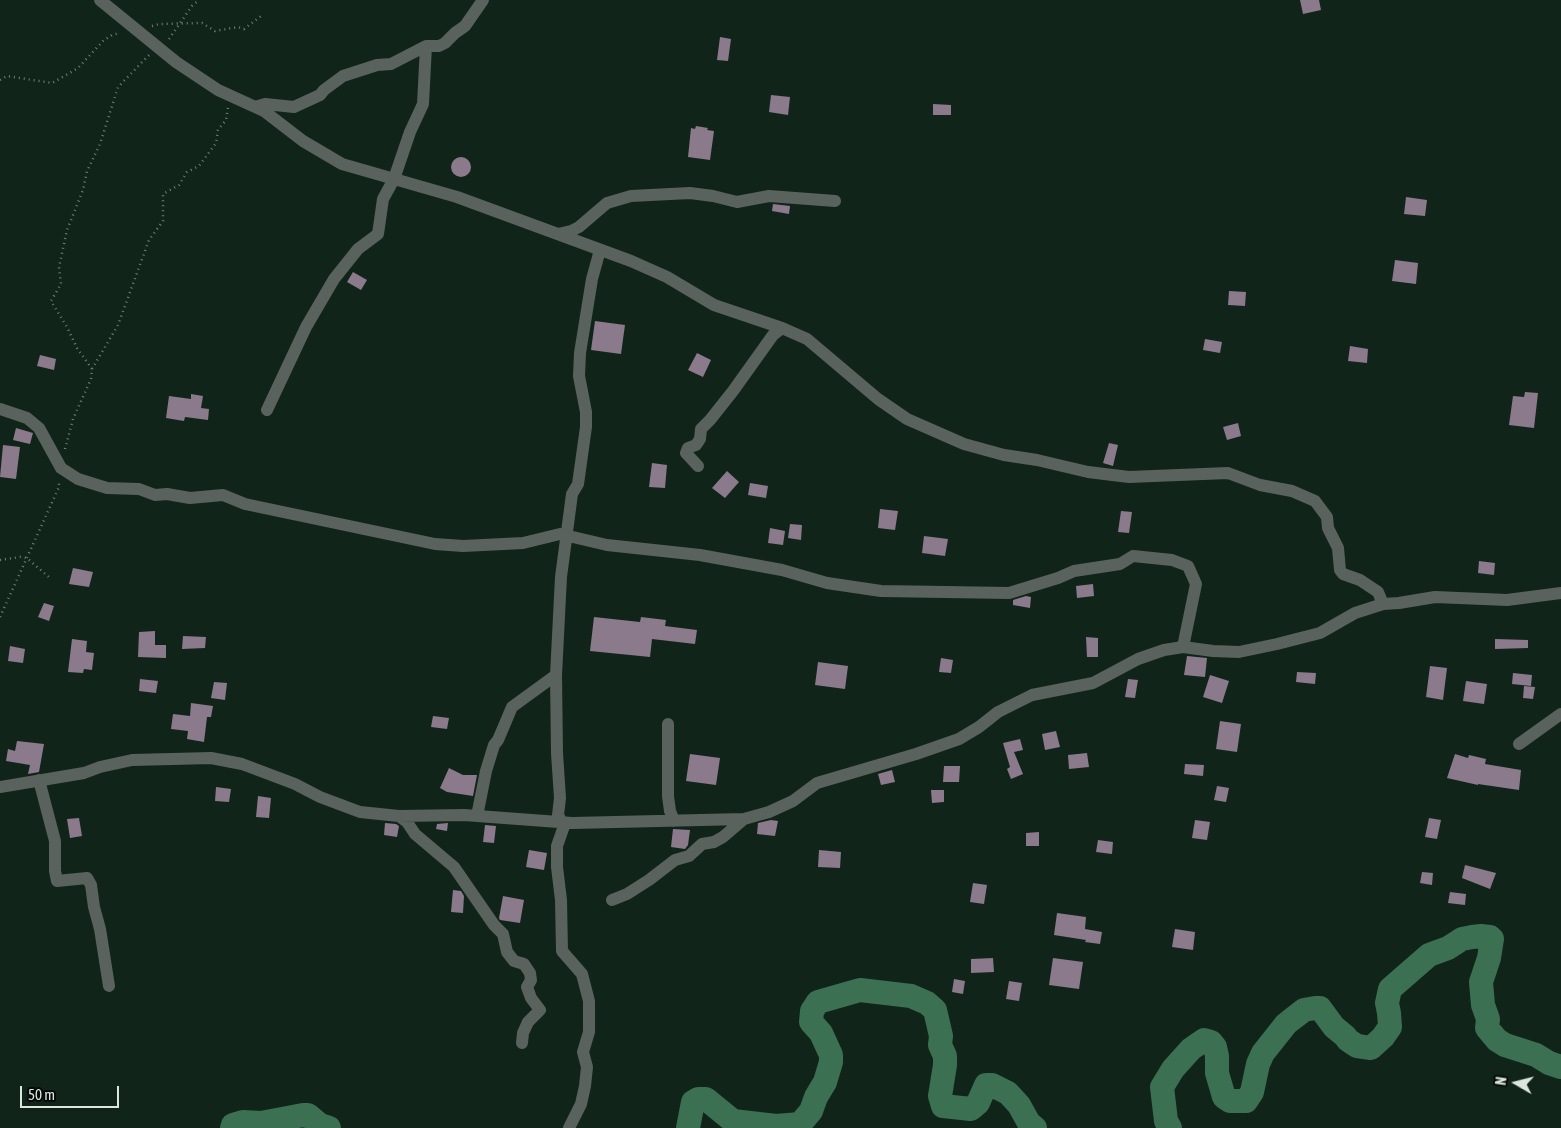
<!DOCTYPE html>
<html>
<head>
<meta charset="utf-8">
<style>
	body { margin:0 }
	#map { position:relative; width:1561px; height:1128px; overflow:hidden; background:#112419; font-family:"Asap Condensed",sans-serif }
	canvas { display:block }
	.north { position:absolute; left:1491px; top:1058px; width:50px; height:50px; -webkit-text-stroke:4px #040b07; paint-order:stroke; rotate:278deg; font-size:14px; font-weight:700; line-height:20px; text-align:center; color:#dae6de }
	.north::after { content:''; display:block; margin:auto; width:18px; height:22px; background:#dae6de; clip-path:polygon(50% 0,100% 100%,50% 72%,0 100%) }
	.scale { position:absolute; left:20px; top:1086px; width:99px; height:22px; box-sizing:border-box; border:2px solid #dae6de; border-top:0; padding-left:6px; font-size:15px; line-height:18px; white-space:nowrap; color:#dae6de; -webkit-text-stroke:4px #040b07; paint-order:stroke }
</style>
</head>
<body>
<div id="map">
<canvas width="1561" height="1128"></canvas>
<div class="north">N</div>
<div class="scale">50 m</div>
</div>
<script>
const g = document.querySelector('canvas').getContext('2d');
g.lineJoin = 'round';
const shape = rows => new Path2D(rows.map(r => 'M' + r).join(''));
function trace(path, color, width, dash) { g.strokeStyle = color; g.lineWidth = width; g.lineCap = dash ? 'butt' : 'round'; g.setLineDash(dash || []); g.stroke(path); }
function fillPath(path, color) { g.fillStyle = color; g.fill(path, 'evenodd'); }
trace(shape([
	[232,1128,233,1125,243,1122,261,1123,303,1115,308,1115,320,1125,329,1128],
	[688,1128,693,1102,698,1099,706,1099,733,1121,776,1126,800,1124,811,1111,816,1097,825,1082,831,1062,831,1055,821,1033,811,1022,812,1011,818,1002,860,990,911,996,927,1003,935,1010,941,1036,940,1045,945,1056,945,1065,940,1096,943,1106,971,1109,978,1103,986,1085,992,1085,1008,1093,1019,1105,1029,1123,1035,1128],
	[1170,1128,1166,1121,1162,1087,1173,1069,1191,1049,1204,1040,1211,1042,1215,1047,1217,1056,1217,1073,1224,1097,1230,1101,1246,1101,1252,1092,1258,1064,1263,1053,1286,1024,1291,1020,1304,1010,1315,1008,1320,1008,1334,1027,1345,1036,1348,1040,1357,1046,1371,1048,1383,1037,1390,1027,1389,1013,1387,1003,1390,989,1429,955,1448,948,1462,939,1472,937,1481,936,1490,937,1492,939,1489,958,1481,982,1483,1005,1488,1019,1487,1028,1497,1040,1505,1045,1536,1055,1549,1063,1561,1067]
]), '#3b7052', 24);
fillPath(shape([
	[1300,0,1319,0,1321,10,1303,14],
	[720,37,731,39,728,61,717,60],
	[771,95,790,97,788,115,769,112],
	[933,104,951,105,951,115,933,115],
	[696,126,708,128,707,130,714,131,710,160,688,157,691,128,695,129],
	'451 167a10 10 0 1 1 20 0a10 10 0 1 1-20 0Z',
	[1406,197,1427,200,1425,216,1404,214],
	[773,204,790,206,789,214,772,211],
	[1395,260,1418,263,1416,284,1392,281],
	[353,272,367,280,361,290,347,282],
	[1229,291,1246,292,1245,306,1228,305],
	[595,321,625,325,621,354,591,350],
	[1205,339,1222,342,1220,353,1203,350],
	[1350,346,1368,349,1367,363,1348,361],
	[697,353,711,360,703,377,688,370],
	[40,355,56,359,54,370,37,366],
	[1525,392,1538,393,1534,428,1509,425,1513,396,1524,397],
	[191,394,203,396,201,408,209,409,208,420,185,417,184,421,166,418,169,396,191,399],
	[1238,423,1241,436,1227,440,1223,427],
	[16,428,33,433,30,444,13,440],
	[1109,443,1118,445,1113,466,1103,463],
	[3,445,20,447,16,479,0,477],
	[652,463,667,465,665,488,649,487],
	[727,471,739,482,725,498,712,488],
	[750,483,768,486,766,498,748,495],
	[880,509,898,511,895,530,878,528],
	[1121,511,1132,512,1129,533,1118,532],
	[790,524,802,525,801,540,788,538],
	[770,528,785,531,783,545,768,543],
	[924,536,948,539,945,556,922,553],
	[1479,561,1495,563,1494,575,1478,573],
	[73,568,93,572,89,587,69,584],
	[1093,584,1094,596,1077,598,1076,586],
	[1026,596,1031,597,1030,608,1013,605,1013,600],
	[44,603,54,606,49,621,38,617],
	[594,617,640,622,641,617,666,620,665,626,697,630,695,644,652,639,650,657,590,651],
	[155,631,155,645,166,645,166,658,138,657,139,632],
	[183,636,206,637,205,648,182,649],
	[1086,637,1098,638,1098,657,1087,657],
	[72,639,87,641,86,652,94,653,92,670,84,669,83,673,68,672],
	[1495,639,1528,640,1528,648,1495,649],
	[10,646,25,649,23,663,8,661],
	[1187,656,1207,658,1205,677,1184,675],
	[941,658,953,660,951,673,939,672],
	[818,662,848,666,845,689,815,685],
	[1430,666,1447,668,1443,700,1426,697],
	[1297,672,1316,673,1315,684,1296,682],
	[1513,673,1532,675,1531,686,1512,684],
	[1210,675,1229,681,1222,703,1203,697],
	[140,679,158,681,156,693,139,691],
	[1128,679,1138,680,1135,698,1125,697],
	[1466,681,1487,684,1484,704,1463,701],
	[214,682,227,683,225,700,211,698],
	[1524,686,1535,687,1533,699,1523,698],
	[191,703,213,706,211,717,207,717,204,742,187,739,188,731,171,729,173,714,190,716],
	[433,716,449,718,447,729,431,727],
	[1220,721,1241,724,1237,752,1216,749],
	[1056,731,1060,747,1045,750,1042,734],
	[1020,739,1023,750,1014,752,1023,774,1011,779,1007,769,1010,767,1003,743],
	[17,741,44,744,39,772,28,774,30,765,6,761,8,749,15,751],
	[1087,753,1089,767,1069,769,1068,755],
	[690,754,720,758,716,785,686,781],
	[1455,754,1468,758,1469,755,1486,759,1485,764,1521,770,1519,790,1478,784,1478,785,1447,778],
	[1185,764,1204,765,1203,776,1184,774],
	[944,766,960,766,959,782,943,782],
	[449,768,463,775,477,775,473,796,447,792,440,788],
	[892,770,895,782,881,785,878,774],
	[1217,786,1229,788,1226,802,1214,800],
	[216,787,231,789,229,802,215,801],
	[931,790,944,790,944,802,932,803],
	[258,796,271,798,269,818,256,817],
	[79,818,82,836,70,838,67,819],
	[1429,818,1441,820,1437,839,1425,837],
	[771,820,778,821,775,836,757,834,758,823],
	[1195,820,1210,822,1207,840,1192,838],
	[385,823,396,824,399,826,397,837,384,835],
	[448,823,447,831,436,829,437,824],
	[485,825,496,826,494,843,483,842],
	[673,829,690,830,688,845,685,849,671,847],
	[1039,832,1039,846,1026,846,1026,833],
	[1098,840,1113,842,1112,854,1096,852],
	[529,850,547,853,544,870,526,867],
	[819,850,841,852,840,868,818,867],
	[1465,865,1496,873,1490,889,1462,878],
	[1422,872,1433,873,1432,885,1420,883],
	[973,883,987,885,984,904,970,902],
	[453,890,461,891,464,896,463,913,451,912],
	[1450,892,1466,894,1465,905,1448,903],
	[503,896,524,900,520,923,500,920,499,918],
	[1057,913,1086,917,1085,929,1102,932,1100,944,1085,942,1086,940,1054,935],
	[1175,929,1195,932,1193,950,1172,947],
	[993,958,994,972,971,973,971,959],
	[1053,958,1083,962,1079,989,1049,985],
	[954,979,965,981,963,994,952,992],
	[1009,981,1022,983,1019,1001,1006,999]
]), '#8b7a8c');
trace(shape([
	[152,26,159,24,202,23,215,31,238,27,244,29,261,16],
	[169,39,192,6,199,0],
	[0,80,7,76,52,83,78,68,103,41,112,35,120,33],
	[92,369,77,348,67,327,51,301,61,284,59,267,67,230,83,190,87,171,100,144,118,87,149,55],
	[65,449,73,419,91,379,92,369,118,325,149,240,163,221,163,194,179,185,187,172,199,166,216,143,218,130,226,120,228,107],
	[0,560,20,557,27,558,51,579],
	[0,617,59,487,59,481]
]), '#718177', 2.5, [1, 4]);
trace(shape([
	[100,0,176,62,218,90,264,111,303,141,342,164,457,197,631,261,667,277,714,305,782,328,807,339,878,399,907,419,964,444,1004,455,1037,460,1088,472,1129,477,1228,473,1260,485,1292,491,1315,501,1327,517,1328,528,1338,548,1340,570,1343,574,1360,580,1378,592,1383,604],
	[255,107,265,104,294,107,320,95,324,90,343,76,377,65,391,64,426,46,439,46,445,43,455,33,465,26,483,0],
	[558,234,571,231,579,227,607,203,631,196,690,193,713,196,737,202,769,196,835,201],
	[0,409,27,418,39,428,61,468,78,479,107,488,139,489,155,495,167,494,190,498,223,495,245,504,435,544,463,546,523,543,560,534,607,545,700,555,782,570,827,583,881,591,1009,593,1058,578,1074,571,1120,564,1133,556,1172,560,1188,566,1196,584,1183,647],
	[267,410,306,327,334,279,358,249,378,234,383,199,394,179,410,132,423,104,426,46],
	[698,466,686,453,688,448,696,445,700,439,701,429,710,420,733,391,773,335,782,328],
	[668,724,668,796,670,811,674,821],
	[1519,744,1561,714],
	[39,780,55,841,55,871,57,881,87,878,91,885,94,907,100,929,109,986],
	[0,787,84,773,100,767,132,760,211,758,242,764,295,784,320,797,360,812,399,816,464,815,572,823,744,819,769,812,793,801,817,783,916,754,959,739,979,727,998,712,1032,695,1093,683,1138,659,1164,650,1183,647,1213,651,1239,652,1277,644,1320,633,1355,613,1383,604,1399,603,1435,597,1507,600,1561,593],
	[399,816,407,822,415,834,454,867,494,925,503,934,507,952,514,961,524,964,530,973,531,980,527,987,531,998,540,1010,528,1022,523,1033,522,1043],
	[477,816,486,771,494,745,498,740,512,707,556,675],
	[612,900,627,894,649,880,675,860,689,856,702,844,714,842,723,837,744,819],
	[569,1128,581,1104,585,1086,587,1067,583,1052,589,1032,589,1001,582,974,562,951,561,900,557,867,557,846,564,826,558,815,560,798,557,753,556,675,561,577,572,494,578,484,586,427,586,412,579,376,580,353,592,279,600,250]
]), '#59625c', 12);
</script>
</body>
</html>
